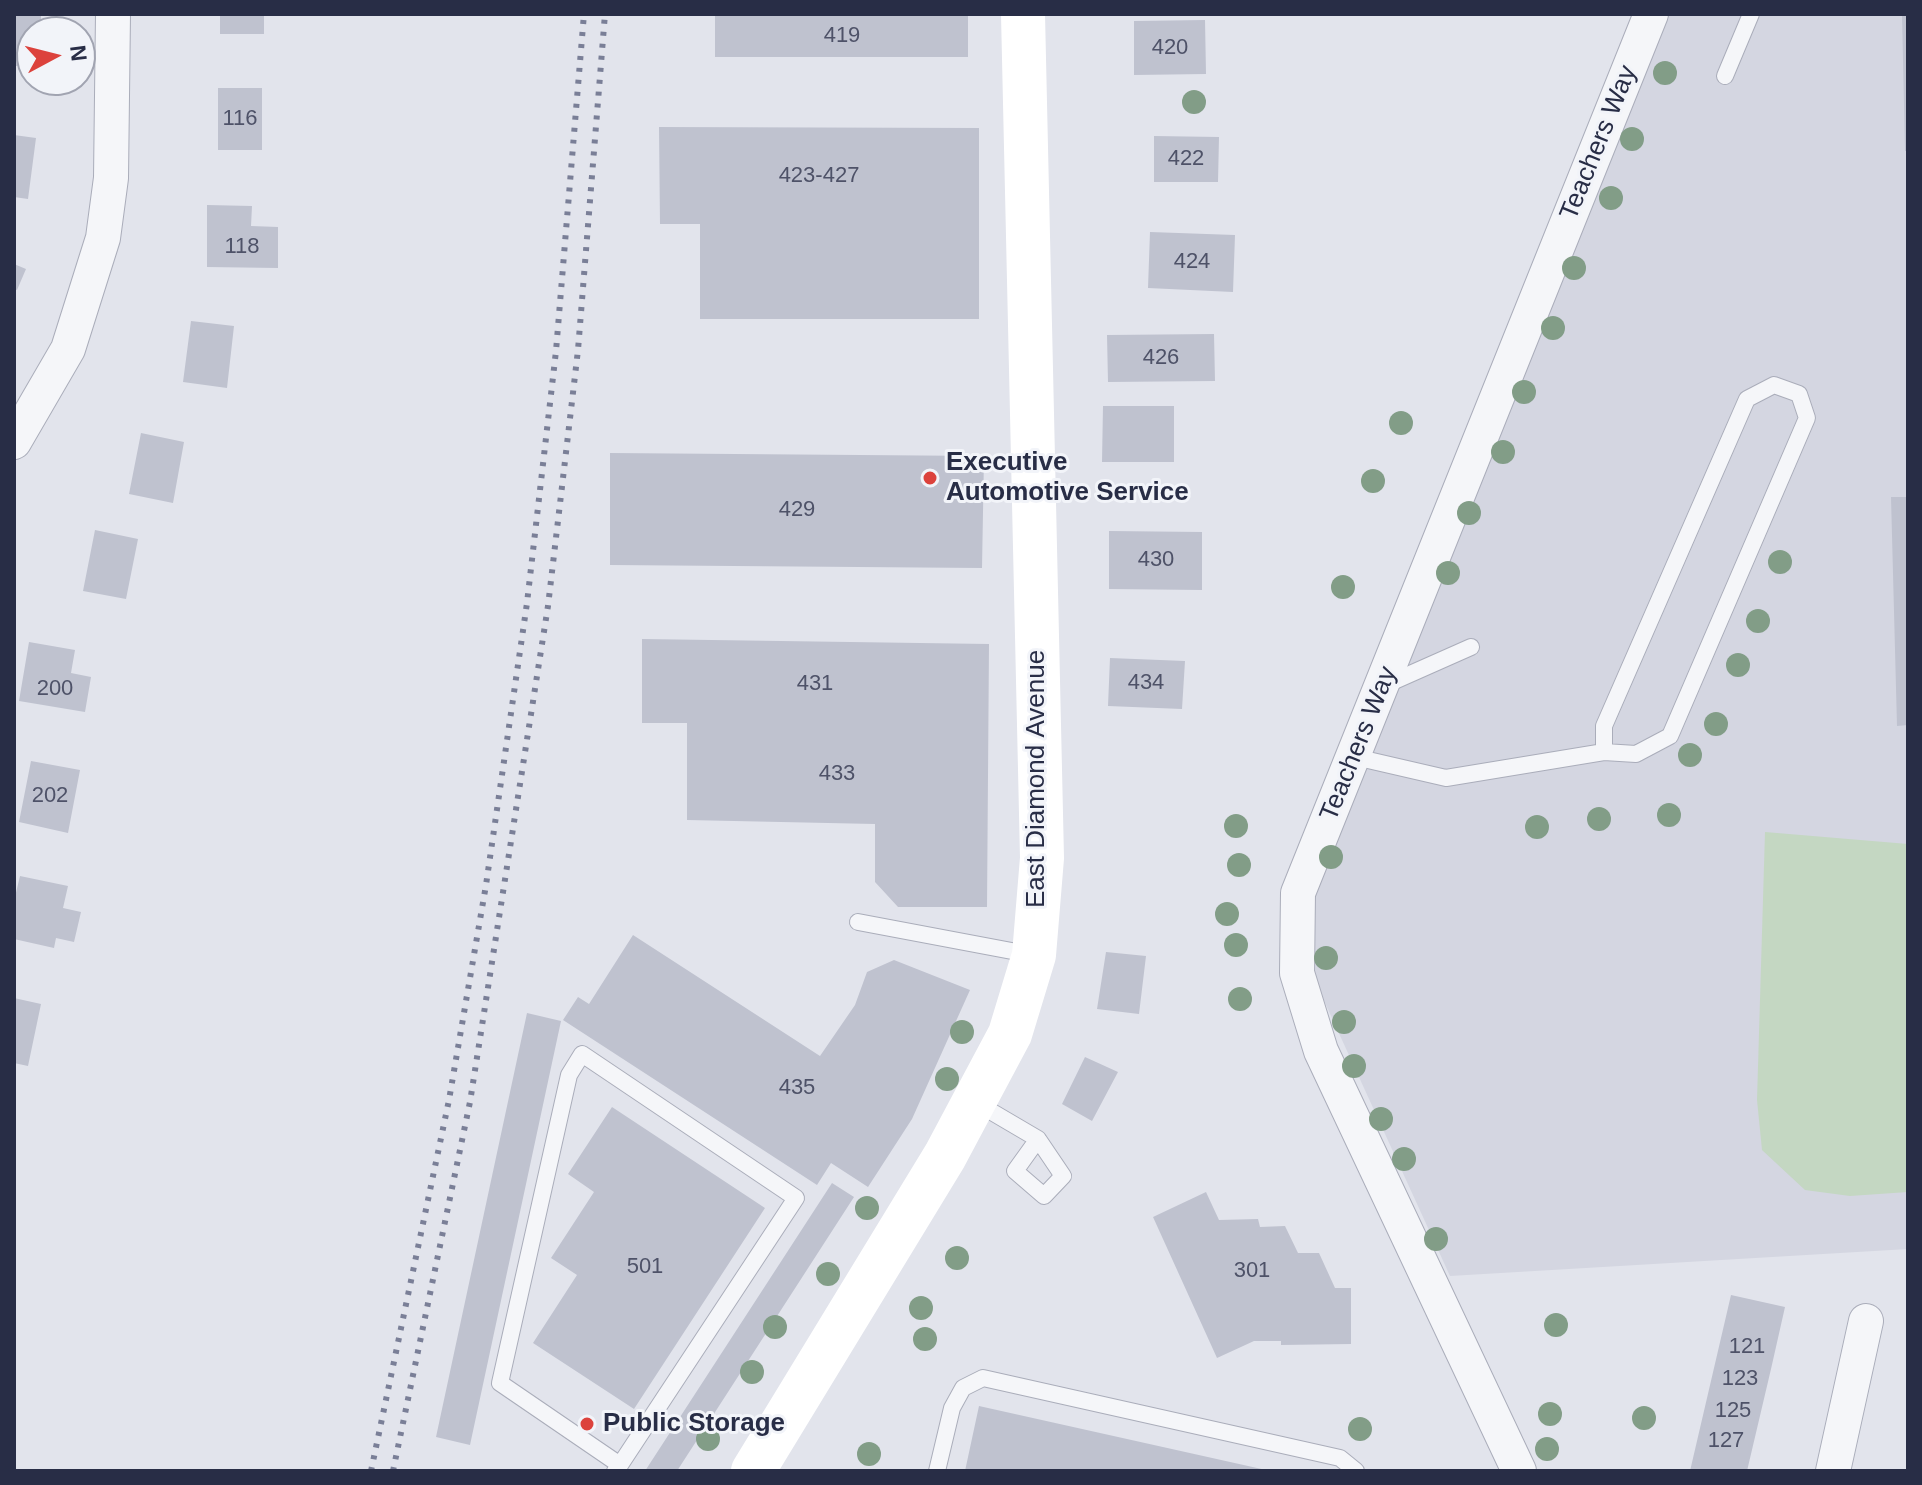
<!DOCTYPE html>
<html>
<head>
<meta charset="utf-8">
<style>
	body { margin:0 }
	#map { position:relative; width:1922px; height:1485px; overflow:hidden; background:#e2e4ec; font-family:Helvetica,sans-serif }
	canvas { display:block }
	.frame { position:absolute; inset:0; border:16px solid #282d46; pointer-events:none }
	.north { position:absolute; left:16px; top:16px; width:80px; height:80px; box-sizing:border-box; background:#f2f4f9; border:2px solid #a1a4b1; border-radius:50%; rotate:83deg; font-size:22px; font-weight:700; line-height:32px; text-align:center; color:#282d46 }
	.north::after { content:''; display:block; margin:auto; width:28px; height:36px; background:#dc423c; clip-path:polygon(50% 0,100% 100%,50% 72%,0 100%) }
</style>
</head>
<body>
<div id="map">
<canvas width="1922" height="1485"></canvas>
<div class="frame"></div>
<div class="north">N</div>
</div>
<script>
const g = document.querySelector('canvas').getContext('2d');
g.lineJoin = 'round';
function fillPath(path, color) { g.fillStyle = color; g.fill(path, 'evenodd'); }
const shape = rows => new Path2D(rows.map(r => 'M' + r).join(''));
function trace(path, color, width, dash) { g.strokeStyle = color; g.lineWidth = width; g.lineCap = dash ? 'butt' : 'round'; g.setLineDash(dash || []); g.stroke(path); }
function label(font, color, halo, rows, align = 'center') {
  g.font = font + ' Helvetica,sans-serif'; g.lineWidth = 6; g.setLineDash([]); g.textBaseline = 'middle'; g.strokeStyle = halo; g.fillStyle = color; for (const [text, x, y, turn = 0] of rows) {
    g.save(); g.translate(x, y); g.rotate((+turn || 0) * Math.PI / 180); g.textAlign = isNaN(turn) ? turn : align; if (halo) g.strokeText(text, 0, 0); g.fillText(text, 0, 0); g.restore();
  }
}
fillPath(shape([
	[1669,14,1908,14,1908,1249,1450,1276,1310,970,1311,898]
]), '#d4d6e1');
fillPath(shape([
	[1765,832,1908,844,1908,1192,1850,1196,1805,1190,1762,1150,1757,1100]
]), '#c4d7c2');
fillPath(shape([
	[14,14,41,14,41,32,32,32,32,66,14,66],
	[220,14,264,14,264,34,220,34],
	[715,14,968,14,968,57,715,57],
	[1902,14,1908,14,1908,151,1905,151],
	[1205,20,1206,74,1134,75,1134,21],
	[218,88,262,88,262,150,218,150],
	[659,127,979,128,979,319,700,319,700,224,660,224],
	[14,135,36,138,28,199,14,197],
	[1154,136,1219,137,1218,182,1154,182],
	[207,205,252,206,251,226,278,227,278,268,207,267],
	[1150,232,1235,235,1233,292,1148,288],
	[14,264,26,269,17,290,14,289],
	[191,321,234,326,227,388,183,382],
	[1214,334,1215,381,1108,382,1107,335],
	[1103,406,1174,406,1174,462,1102,462],
	[141,433,184,442,173,503,129,494],
	[610,453,984,456,982,568,610,565],
	[1891,497,1908,497,1908,725,1897,726],
	[95,530,138,539,126,599,83,591],
	[1109,531,1202,532,1202,590,1109,589],
	[642,639,989,644,987,907,898,907,875,882,875,824,687,820,687,723,642,723],
	[29,642,75,650,71,673,91,677,85,712,19,701],
	[1110,658,1185,661,1182,709,1108,706],
	[31,761,80,770,68,833,19,822],
	[20,876,68,886,63,908,81,912,74,942,56,938,54,948,14,939,14,901],
	[633,935,820,1056,855,1005,867,972,894,960,970,990,912,1119,868,1187,831,1163,817,1185,563,1020,578,997,589,1004],
	[1106,952,1146,956,1139,1014,1097,1009],
	[14,998,41,1004,28,1066,14,1063],
	[527,1013,561,1021,470,1445,436,1437],
	[1085,1057,1118,1072,1092,1121,1062,1104],
	[612,1107,765,1208,634,1409,533,1343,577,1275,551,1258,594,1192,568,1174],
	[832,1183,854,1197,677,1471,645,1471],
	[1206,1192,1219,1220,1258,1219,1260,1227,1285,1226,1298,1253,1319,1253,1335,1288,1351,1288,1351,1344,1281,1345,1281,1341,1254,1341,1217,1358,1153,1217],
	[1731,1295,1785,1307,1771,1369,1747,1471,1690,1471],
	[979,1406,1266,1470,1266,1471,965,1471]
]), '#bfc2cf');
const lane = shape([
	[1725,76,1751,14],
	[1383,686,1471,647],
	[1355,757,1446,778,1604,752,1636,754,1670,736,1807,418,1799,394,1774,385,1747,399,1604,726,1604,752],
	[858,922,1033,955],
	[975,1102,1038,1139,1063,1176,1044,1196,1015,1171,1038,1139],
	[615,1471,620,1465,796,1198,582,1054,569,1075,500,1383,620,1465],
	[937,1471,952,1408,963,1388,983,1378,1340,1458,1356,1471]
]);
const street = shape([
	[14,442,68,349,103,238,111,178,113,14],
	[1519,1471,1321,1051,1297,973,1298,893,1651,14],
	[1833,1471,1866,1321]
]);
trace(lane, '#aaadba', 18);
trace(street, '#aaadba', 36);
trace(lane, '#f5f6f9', 16);
trace(street, '#f5f6f9', 34);
trace(shape([
	[753,1471,945,1156,1010,1034,1034,955,1042,858,1023,14]
]), '#fff', 44);
trace(shape([
	[371,1471,449,1100,486,885,527,603,556,351,584,14],
	[393,1471,470,1102,548,606,578,350,605,14]
]), '#7a7f97', 6, [4, 8]);
g.fillStyle = '#829d87';
for (const [x, y] of [
	[1665,73],
	[1194,102],
	[1632,139],
	[1611,198],
	[1574,268],
	[1553,328],
	[1524,392],
	[1401,423],
	[1503,452],
	[1373,481],
	[1469,513],
	[1780,562],
	[1448,573],
	[1343,587],
	[1758,621],
	[1738,665],
	[1716,724],
	[1690,755],
	[1669,815],
	[1599,819],
	[1236,826],
	[1537,827],
	[1331,857],
	[1239,865],
	[1227,914],
	[1236,945],
	[1326,958],
	[1240,999],
	[1344,1022],
	[962,1032],
	[1354,1066],
	[947,1079],
	[1381,1119],
	[1404,1159],
	[867,1208],
	[1436,1239],
	[957,1258],
	[828,1274],
	[921,1308],
	[1556,1325],
	[775,1327],
	[925,1339],
	[752,1372],
	[1550,1414],
	[1644,1418],
	[1360,1429],
	[708,1439],
	[1547,1449],
	[869,1454]
]) { g.beginPath(); g.arc(x, y, 12, 0, 2 * Math.PI); g.fill(); }
for (const [x, y, r, color] of [
	[930,478,8,"#dc423c"],
	[587,1424,8,"#dc423c"]
]) { const dot = new Path2D(); dot.arc(x, y, r, 0, 2 * Math.PI); g.fillStyle = color; g.fill(dot); trace(dot, '#f2f4f9', 3); }
label('22px', '#4e5268', null, [
	["419",842,36],
	["420",1170,48],
	["116",240,119],
	["422",1186,159],
	["423-427",819,176],
	["118",242,247],
	["424",1192,262],
	["426",1161,358],
	["429",797,510],
	["430",1156,560],
	["434",1146,683],
	["431",815,684],
	["200",55,689],
	["433",837,774],
	["202",50,796],
	["435",797,1088],
	["501",645,1267],
	["301",1252,1271],
	["121",1747,1347],
	["123",1740,1379],
	["125",1733,1411],
	["127",1726,1441]
]);
label('26px', '#282d46', '#f2f4f9', [
	["Teachers Way",1599,143,-68],
	["Teachers Way",1359,744,-68],
	["East Diamond Avenue",1037,779,-90]
]);
label('bold 26px', '#282d46', '#f2f4f9', [
	["Executive",946,463],
	["Automotive Service",946,493],
	["Public Storage",603,1424]
], 'left');
</script>
</body>
</html>
